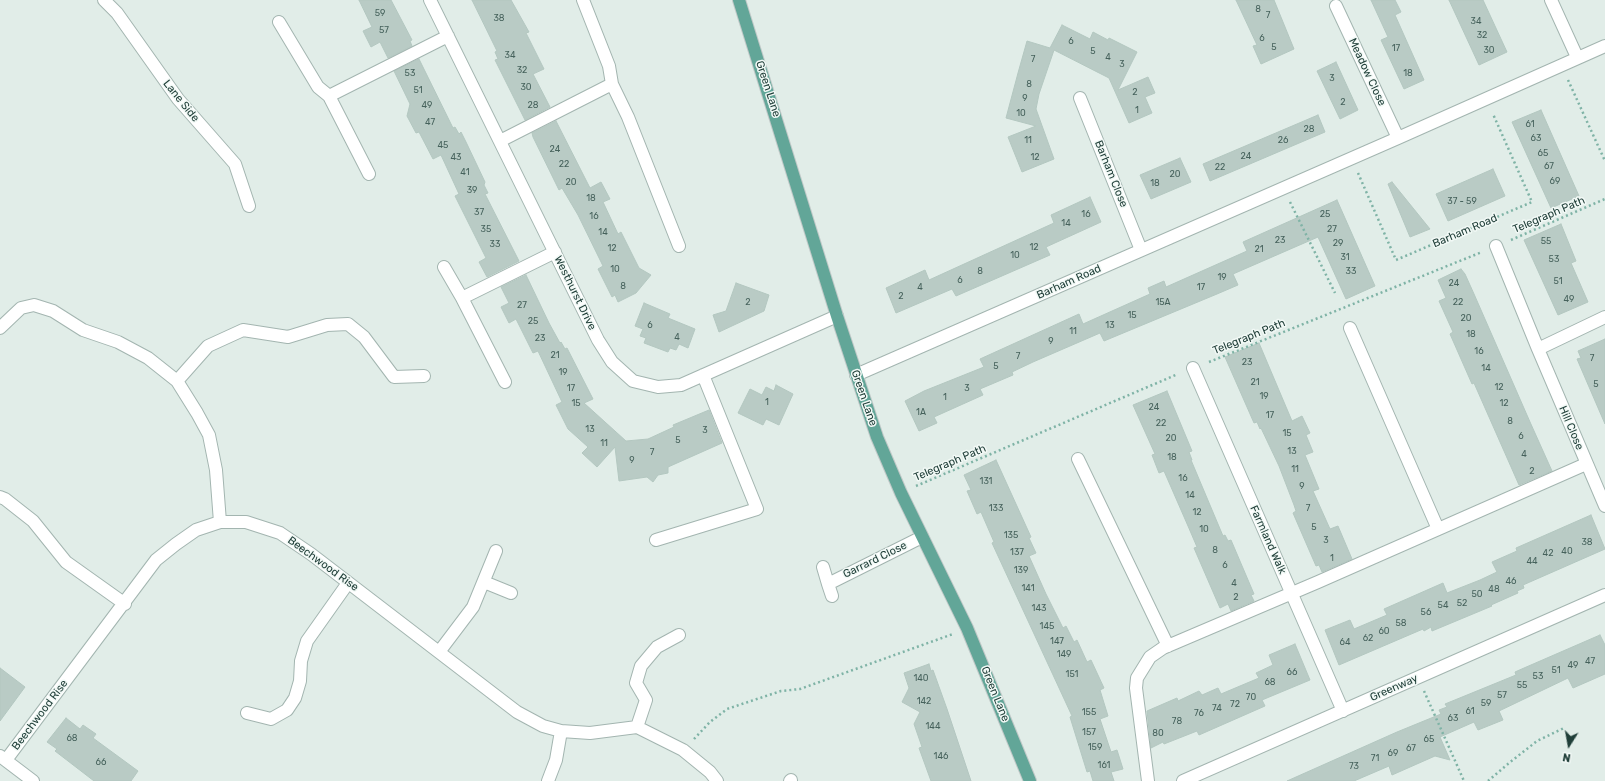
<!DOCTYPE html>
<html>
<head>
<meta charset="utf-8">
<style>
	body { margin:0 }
	#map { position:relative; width:1605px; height:781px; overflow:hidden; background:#e1ede8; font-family:Rubik,sans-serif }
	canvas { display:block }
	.north { position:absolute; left:1549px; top:725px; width:40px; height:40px; -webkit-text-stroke:3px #f2f9f6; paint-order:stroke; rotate:191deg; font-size:11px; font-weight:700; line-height:16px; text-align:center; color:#203f39 }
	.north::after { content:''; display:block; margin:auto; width:14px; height:18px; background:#203f39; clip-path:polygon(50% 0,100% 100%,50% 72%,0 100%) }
</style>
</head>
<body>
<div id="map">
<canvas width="1605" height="781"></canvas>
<div class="north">N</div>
</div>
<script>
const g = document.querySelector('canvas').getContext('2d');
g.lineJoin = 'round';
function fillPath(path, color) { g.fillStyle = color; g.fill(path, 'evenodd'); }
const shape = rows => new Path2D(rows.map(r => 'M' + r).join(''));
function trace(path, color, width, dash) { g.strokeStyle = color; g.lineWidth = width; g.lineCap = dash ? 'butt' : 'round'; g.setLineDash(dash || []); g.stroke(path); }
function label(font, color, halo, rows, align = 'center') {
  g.font = font + ' Rubik,sans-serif'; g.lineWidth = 3; g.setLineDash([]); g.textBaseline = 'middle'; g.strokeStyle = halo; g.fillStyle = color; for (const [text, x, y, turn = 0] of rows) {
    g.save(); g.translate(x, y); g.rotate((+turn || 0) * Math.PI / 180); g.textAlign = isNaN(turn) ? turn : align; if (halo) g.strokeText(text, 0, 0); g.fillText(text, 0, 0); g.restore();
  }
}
const building = shape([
	[359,0,391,0,412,40,410,41,412,46,388,58,380,42,371,47,363,31,372,27,359,0],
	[472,0,511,0,529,32,526,33,544,69,533,74,550,107,525,120,495,60,498,59,495,52,497,51,472,0],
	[1236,0,1274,0,1294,49,1261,64,1253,46,1257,45,1236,0],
	[1371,0,1395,0,1401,12,1395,15,1424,80,1404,89,1381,40,1388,37,1371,0],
	[1449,0,1483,0,1507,52,1479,65,1449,0],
	[1062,25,1090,39,1093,32,1108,40,1109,38,1137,52,1118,90,1148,77,1155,93,1145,97,1152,113,1129,123,1109,78,1054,50,1039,94,1036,109,1054,159,1022,172,1008,137,1036,126,1006,118,1018,73,1027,41,1050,48,1062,25],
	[419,59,453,128,455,127,459,134,461,132,466,142,485,182,484,185,488,193,485,194,519,261,487,277,479,262,486,258,455,196,459,194,441,155,433,159,419,132,416,133,407,116,410,104,394,71,419,59],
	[1336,62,1358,110,1340,119,1317,71,1336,62],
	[1541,110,1579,196,1551,208,1512,122,1541,110],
	[1318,115,1325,132,1210,181,1203,164,1318,115],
	[556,121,590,188,601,182,610,199,603,202,618,234,621,232,639,268,651,275,636,293,618,302,615,295,612,297,598,269,603,266,578,215,562,188,559,190,533,137,532,133,556,121],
	[1180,158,1191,182,1151,199,1140,175,1180,158],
	[1493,169,1505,196,1448,221,1436,194,1493,169],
	[1392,182,1430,229,1410,237,1388,184,1392,182],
	[1090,197,1101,222,1046,247,1050,255,956,296,952,289,896,313,886,288,925,270,929,280,1054,223,1051,215,1090,197],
	[1337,200,1375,286,1346,299,1318,237,1233,274,1238,285,1217,294,1104,341,1100,333,1033,362,1012,372,1013,375,980,389,983,395,934,417,937,423,919,431,905,401,924,391,984,367,980,359,1079,314,1083,324,1150,294,1148,288,1164,281,1166,287,1247,251,1243,242,1337,200],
	[1561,224,1576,261,1571,263,1588,302,1558,315,1524,240,1561,224],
	[1461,269,1465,274,1474,294,1530,422,1552,471,1519,485,1474,383,1472,384,1450,334,1453,332,1439,301,1446,298,1438,280,1461,269],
	[526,275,549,323,560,343,561,342,565,349,567,348,593,399,584,403,626,441,648,439,674,427,673,425,709,410,722,443,668,467,668,473,658,475,653,482,647,477,619,481,615,447,597,467,582,453,588,447,568,429,556,405,562,402,538,351,533,353,516,319,509,323,501,307,509,303,501,287,526,275],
	[736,283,769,295,764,311,719,332,713,315,726,311,736,283],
	[644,303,670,314,668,318,695,329,688,348,679,344,676,350,670,348,668,352,644,343,646,338,640,336,643,329,635,326,644,303],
	[1605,339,1605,424,1577,359,1581,358,1578,351,1605,339],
	[1259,343,1292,421,1302,416,1310,433,1306,435,1313,452,1305,455,1319,489,1313,491,1330,529,1338,526,1352,559,1322,572,1319,565,1316,566,1293,513,1296,511,1294,505,1279,466,1261,428,1260,429,1257,422,1254,423,1225,357,1259,343],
	[776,385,793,394,779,425,766,419,763,425,738,413,750,389,762,395,766,387,774,391,776,385],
	[1167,391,1192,451,1189,452,1192,460,1191,460,1223,536,1225,535,1228,541,1231,540,1254,594,1251,595,1254,601,1231,611,1228,604,1220,608,1194,548,1197,547,1188,526,1164,471,1159,473,1152,455,1155,454,1133,405,1167,391],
	[996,460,1031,537,1029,538,1036,553,1029,556,1046,594,1063,628,1066,626,1074,642,1077,640,1087,662,1091,660,1104,688,1100,690,1108,716,1100,719,1111,752,1117,750,1123,769,1111,772,1114,781,1093,781,1090,771,1087,772,1070,717,1072,716,992,543,994,542,981,512,977,514,967,491,971,490,964,475,996,460],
	[1591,515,1605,549,1523,585,1524,588,1517,591,1518,593,1491,605,1492,606,1432,631,1431,627,1424,631,1423,629,1339,665,1325,630,1350,620,1354,629,1387,615,1384,609,1443,583,1447,593,1480,580,1497,572,1492,562,1517,551,1516,548,1591,515],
	[1600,635,1605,645,1605,674,1573,688,1568,678,1499,711,1503,720,1478,730,1474,722,1440,737,1450,760,1435,756,1392,775,1389,766,1354,781,1287,781,1397,732,1441,714,1439,710,1447,707,1445,704,1516,675,1515,672,1524,668,1600,635],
	[1295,644,1310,680,1262,700,1265,706,1199,735,1197,731,1164,744,1163,742,1151,748,1147,711,1177,698,1178,701,1199,691,1202,695,1218,688,1221,694,1259,678,1256,673,1273,665,1269,655,1295,644],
	[929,664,931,671,933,670,947,709,971,781,931,781,919,748,922,747,914,724,920,712,902,702,909,688,904,673,929,664],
	[0,668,25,687,0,721,0,668],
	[66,718,80,729,83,725,96,734,93,738,138,771,131,781,94,781,55,751,57,749,47,742,66,718]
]);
fillPath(building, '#b9cbc5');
trace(building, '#b3c7c0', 1);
const minor = shape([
	[104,0,117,13,178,99,235,164,249,206],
	[430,0,598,340,612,362,633,381,658,387,681,385,837,316],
	[583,0,609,66,612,84],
	[1551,0,1577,57],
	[1336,6,1398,138],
	[279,22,318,87,329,96],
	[1080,98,1141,250],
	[500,141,612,84,628,117,679,246],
	[369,174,329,96,448,36],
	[1496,246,1538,349],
	[444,267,462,298,555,252],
	[462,298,505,382],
	[1605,317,1538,349,1605,506],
	[0,328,21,308,34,305,53,311,83,330,118,342,148,358,177,381,197,413,209,435,216,470,220,522],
	[1350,328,1438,529],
	[1193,368,1343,711],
	[856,375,1398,138,1605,46],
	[177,381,208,346,243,330,288,337,327,325,348,324,364,337,394,377,424,376],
	[1078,459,1168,646],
	[0,497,5,499,33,521,66,562,125,604],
	[656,540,757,509,703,375],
	[823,567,828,584,922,537],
	[484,582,511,593],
	[828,584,832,596],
	[439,652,473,607,496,551],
	[247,713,271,719,287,710,295,698,300,681,301,661,307,641,348,583],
	[637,727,646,700,636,683,641,666,657,647,679,635],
	[0,756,33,781],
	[6,760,156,560,176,544,196,530,220,522,246,522,280,533,311,554,517,712,543,726,561,731,590,733,637,727,683,750,710,772,717,781],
	[548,781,556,760,561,731],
	[790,781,791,780],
	[1148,781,1136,688,1137,678,1150,657,1163,648,1318,582,1586,464],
	[1183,781,1605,595]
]);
const major = shape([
	[739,0,837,316,877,437,901,493,967,628,1030,781]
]);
trace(minor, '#a3b5b0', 14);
trace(major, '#c1c9c8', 14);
trace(shape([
	[1568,80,1605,161],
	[1358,173,1396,260,1532,202,1493,114],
	[1290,202,1335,293],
	[1511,240,1605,199],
	[1209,362,1482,252],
	[916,486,1178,374],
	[1424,691,1464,781],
	[694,739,710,722,727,709,781,691,800,689,953,634],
	[1488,781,1509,763,1537,741,1564,728]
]), '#7fb3a6', 2.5, [2, 3]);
trace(minor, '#fff', 12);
trace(major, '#62a698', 12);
label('9px', '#46625c', null, [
	["8",1258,9],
	["59",380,13],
	["7",1268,15],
	["38",499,18],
	["34",1476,21],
	["57",384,30],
	["32",1482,35],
	["6",1262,38],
	["6",1071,41],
	["5",1274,47],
	["17",1396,48],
	["30",1489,50],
	["5",1093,51],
	["34",510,55],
	["4",1108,57],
	["7",1033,59],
	["3",1122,64],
	["32",522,70],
	["53",410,73],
	["18",1408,73],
	["3",1332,78],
	["8",1029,84],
	["30",526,87],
	["51",418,90],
	["2",1135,92],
	["9",1025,98],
	["2",1343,102],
	["49",427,105],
	["28",533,105],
	["1",1137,110],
	["10",1021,113],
	["47",430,122],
	["61",1530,124],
	["28",1309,129],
	["63",1536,138],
	["11",1028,140],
	["26",1283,140],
	["45",443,145],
	["24",555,149],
	["65",1543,153],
	["24",1246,156],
	["43",456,157],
	["12",1035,157],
	["22",564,164],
	["67",1549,166],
	["22",1220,167],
	["41",465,172],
	["20",1175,174],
	["69",1555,181],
	["20",571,182],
	["18",1155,183],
	["39",472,190],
	["18",591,198],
	["37 - 59",1462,201],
	["37",479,212],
	["16",1086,214],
	["25",1325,214],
	["16",594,216],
	["14",1066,223],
	["35",486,229],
	["27",1332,229],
	["14",603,232],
	["23",1280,240],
	["55",1546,241],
	["29",1338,243],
	["33",495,244],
	["12",1034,247],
	["12",612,248],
	["21",1259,249],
	["10",1015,255],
	["31",1345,257],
	["53",1554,259],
	["10",615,269],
	["8",980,271],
	["33",1351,271],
	["19",1222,277],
	["6",960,280],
	["51",1558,281],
	["24",1454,283],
	["8",623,286],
	["4",920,287],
	["17",1201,287],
	["2",901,296],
	["49",1569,299],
	["2",748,302],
	["15A",1163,302],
	["22",1458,302],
	["27",522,305],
	["15",1132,315],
	["20",1466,318],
	["25",533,321],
	["6",650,325],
	["13",1110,325],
	["11",1073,331],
	["18",1471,334],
	["4",677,337],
	["23",540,338],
	["9",1051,341],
	["16",1479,351],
	["21",555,355],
	["7",1018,356],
	["7",1592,358],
	["23",1247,362],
	["5",996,366],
	["14",1486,368],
	["19",563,372],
	["21",1255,382],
	["5",1596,384],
	["12",1499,387],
	["17",571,388],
	["3",967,388],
	["19",1264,396],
	["1",945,397],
	["1",767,402],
	["15",576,403],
	["12",1504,403],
	["24",1154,407],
	["1A",921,412],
	["17",1270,415],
	["8",1510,421],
	["22",1161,423],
	["13",590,429],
	["3",705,430],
	["15",1287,433],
	["6",1521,436],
	["20",1171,438],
	["5",678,440],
	["11",604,443],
	["13",1292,451],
	["7",652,452],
	["4",1524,454],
	["18",1172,457],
	["9",632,460],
	["11",1295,469],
	["2",1532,471],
	["16",1183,478],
	["131",986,481],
	["9",1302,486],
	["14",1190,495],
	["133",996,508],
	["7",1308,508],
	["12",1197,512],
	["5",1314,527],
	["10",1204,529],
	["135",1011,535],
	["3",1326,540],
	["38",1587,542],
	["8",1215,550],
	["40",1567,551],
	["137",1017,552],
	["42",1548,553],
	["1",1332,558],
	["44",1532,561],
	["6",1225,565],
	["139",1021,570],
	["46",1511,581],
	["4",1234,583],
	["141",1028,588],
	["48",1494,589],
	["50",1477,594],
	["2",1236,597],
	["52",1462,603],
	["54",1443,605],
	["143",1039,608],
	["56",1426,612],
	["58",1401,623],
	["145",1047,626],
	["60",1384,631],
	["62",1368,638],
	["147",1057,641],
	["64",1345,642],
	["149",1064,654],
	["47",1590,661],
	["49",1573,665],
	["51",1556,670],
	["66",1292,672],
	["151",1072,674],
	["53",1538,676],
	["140",921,678],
	["68",1270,682],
	["55",1522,685],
	["57",1502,695],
	["70",1251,697],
	["142",924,701],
	["59",1486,703],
	["72",1235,704],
	["74",1217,708],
	["61",1470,711],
	["155",1089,712],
	["76",1199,713],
	["63",1453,718],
	["78",1177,721],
	["144",933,726],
	["157",1089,732],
	["80",1158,733],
	["68",72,738],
	["65",1429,739],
	["159",1095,747],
	["67",1411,748],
	["69",1393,753],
	["146",941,756],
	["71",1375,758],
	["66",101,762],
	["161",1104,765],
	["73",1354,766]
]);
label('11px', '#203f39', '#f2f9f6', [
	["Meadow Close",1367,72,65],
	["Green Lane",768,89,72],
	["Lane Side",181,101,51],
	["Barham Close",1111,174,68],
	["Telegraph Path",1549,215,-23],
	["Barham Road",1465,231,-23],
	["Barham Road",1069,282,-24],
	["Westhurst Drive",575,293,64],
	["Telegraph Path",1249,337,-22],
	["Green Lane",864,398,71],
	["Hill Close",1571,428,67],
	["Telegraph Path",950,463,-23],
	["Farmland Walk",1268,540,66],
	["Garrard Close",875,560,-26],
	["Beechwood Rise",323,564,36],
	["Greenway",1394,688,-24],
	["Green Lane",995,694,68],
	["Beechwood Rise",40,715,-53]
]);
</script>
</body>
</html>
